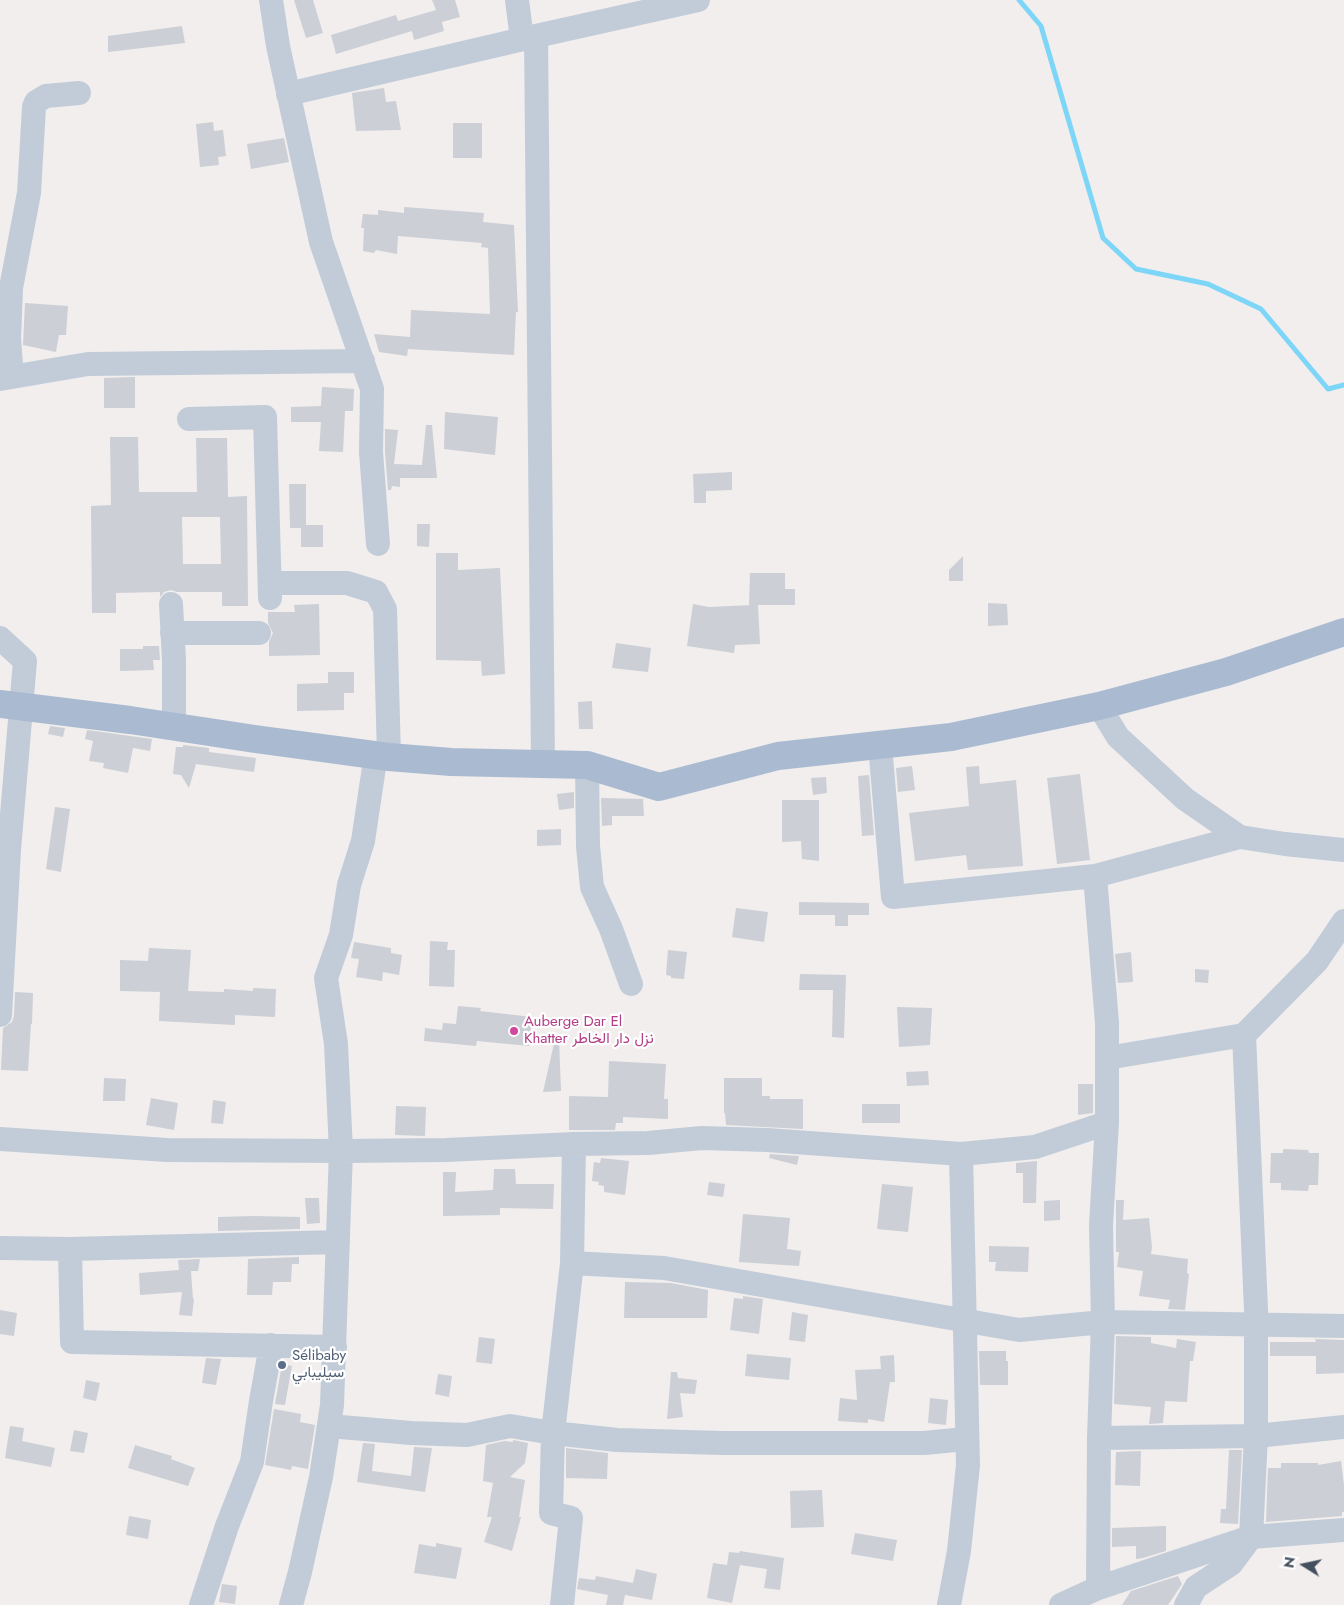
<!DOCTYPE html>
<html>
<head>
<meta charset="utf-8">
<style>
	body { margin:0 }
	#map { position:relative; width:1344px; height:1605px; overflow:hidden; background:#f1eeed; font-family:Jost,sans-serif }
	canvas { display:block }
	.north { position:absolute; left:1279px; top:1540px; width:50px; height:50px; -webkit-text-stroke:4px #fff; paint-order:stroke; rotate:280deg; font-size:14px; font-weight:700; line-height:20px; text-align:center; color:#44505e }
	.north::after { content:''; display:block; margin:auto; width:18px; height:22px; background:#44505e; clip-path:polygon(50% 0,100% 100%,50% 72%,0 100%) }
</style>
</head>
<body>
<div id="map">
<canvas width="1344" height="1605"></canvas>
<div class="north">N</div>
</div>
<script>
const g = document.querySelector('canvas').getContext('2d');
g.lineJoin = 'round';
const shape = rows => new Path2D(rows.map(r => 'M' + r).join(''));
function trace(path, color, width, dash) { g.strokeStyle = color; g.lineWidth = width; g.lineCap = dash ? 'butt' : 'round'; g.setLineDash(dash || []); g.stroke(path); }
function fillPath(path, color) { g.fillStyle = color; g.fill(path, 'evenodd'); }
function label(font, color, halo, rows, align = 'center') {
  g.font = font + ' Jost,Vazirmatn,sans-serif'; g.lineWidth = 4.5; g.setLineDash([]); g.textBaseline = 'middle'; g.strokeStyle = halo; g.fillStyle = color; for (const [text, x, y, turn = 0] of rows) {
    g.save(); g.translate(x, y); g.rotate((+turn || 0) * Math.PI / 180); g.textAlign = isNaN(turn) ? turn : align; if (halo) g.strokeText(text, 0, 0); g.fillText(text, 0, 0); g.restore();
  }
}
trace(shape([
	[1019,0,1041,26,1103,238,1136,269,1208,284,1261,309,1328,389,1344,385]
]), '#7dd6f7', 5);
fillPath(shape([
	[294,0,313,0,323,33,306,38],
	[432,0,455,0,460,17,442,22,444,31,414,40,412,31,336,54,331,35,396,15,398,21,436,10],
	[182,26,185,43,108,52,108,36],
	[384,88,386,102,396,101,401,130,356,131,352,93],
	[213,122,214,131,223,130,226,156,218,157,219,165,200,167,196,124],
	[453,123,482,123,482,158,453,158],
	[284,138,289,162,251,169,247,144],
	[404,207,484,213,483,222,514,225,518,312,516,312,514,355,408,349,407,356,379,352,374,334,410,337,411,310,490,314,488,248,481,247,482,243,398,236,397,254,376,250,374,253,363,251,364,228,361,228,363,214,378,215,378,210,404,213],
	[25,303,68,306,66,335,59,335,56,352,23,345],
	[135,377,135,408,104,408,104,378],
	[322,387,354,389,353,411,345,411,343,452,319,451,321,422,291,422,291,407,321,406],
	[445,412,498,417,495,455,444,449],
	[426,425,432,425,437,478,400,478,400,487,392,486,391,490,388,490,385,452,385,429,398,430,394,464,422,465],
	[110,437,138,437,139,492,197,492,196,438,227,438,228,497,247,496,248,606,222,606,222,592,177,592,171,590,164,592,160,597,160,592,116,593,116,613,92,613,91,506,111,505],
	[182,517,220,517,221,564,183,564],
	[732,472,732,490,706,491,706,503,694,503,693,474],
	[289,484,306,484,306,525,323,525,323,547,301,547,301,528,290,528],
	[417,524,430,524,429,547,417,546],
	[436,553,458,553,458,570,500,568,505,674,482,676,481,661,436,660],
	[963,556,963,581,949,581,949,570],
	[750,573,785,573,785,589,795,589,795,605,758,605,760,644,735,645,734,653,687,646,693,604,709,607,753,605,749,605],
	[988,603,1007,604,1008,625,988,626],
	[319,604,320,655,269,656,269,642,273,633,268,623,268,612,295,612,294,605],
	[616,643,651,648,648,672,612,668],
	[143,646,159,646,160,660,153,660,154,670,120,671,120,649,143,649],
	[328,672,354,672,354,693,344,693,344,710,297,711,297,684,328,683],
	[592,701,593,729,579,729,578,702],
	[50,726,65,728,63,737,48,734],
	[87,730,152,739,150,751,133,748,128,773,103,768,104,763,89,761,93,741,85,739],
	[183,745,209,748,209,752,256,758,254,772,196,764,189,788,181,775,173,774,176,747,183,747],
	[912,766,915,790,898,792,896,768],
	[979,766,980,784,1016,780,1023,866,968,870,966,855,915,861,909,813,969,806,966,767],
	[1080,774,1090,860,1057,864,1047,778],
	[869,775,874,835,862,836,858,776],
	[826,777,827,793,813,795,811,778],
	[574,792,574,808,559,810,557,794],
	[601,798,643,799,644,816,612,816,612,825,602,826],
	[782,800,819,800,819,861,802,859,801,841,782,842],
	[55,807,70,809,61,872,46,869],
	[561,829,561,845,537,846,537,830],
	[799,902,869,903,869,915,848,915,848,926,835,926,835,915,799,915],
	[736,908,768,912,764,942,732,937],
	[430,941,448,942,447,950,455,950,454,987,429,986],
	[354,942,391,948,391,953,402,955,399,975,383,972,382,981,356,977,359,959,351,958],
	[149,948,191,950,188,991,224,992,224,989,253,991,253,988,276,989,275,1017,235,1015,235,1025,159,1021,160,992,120,991,120,960,148,961],
	[668,950,687,952,684,979,671,978,671,976,666,975],
	[1131,952,1133,982,1118,983,1115,954],
	[1195,969,1209,970,1208,983,1195,982],
	[800,974,846,975,844,1038,832,1037,833,990,799,990],
	[15,992,33,993,32,1024,31,1024,28,1071,1,1070,3,1028,12,1022,14,1016],
	[458,1006,481,1008,480,1011,532,1017,529,1046,477,1041,476,1046,424,1041,425,1028,442,1030,443,1023,456,1024],
	[897,1007,932,1008,930,1045,899,1047],
	[555,1039,559,1039,561,1091,543,1092],
	[609,1061,666,1064,664,1099,668,1099,668,1119,623,1117,623,1123,616,1123,615,1130,569,1130,569,1096,608,1097],
	[928,1071,929,1085,907,1086,906,1072],
	[104,1078,126,1079,125,1101,103,1101],
	[724,1078,762,1078,762,1096,770,1096,770,1099,803,1099,803,1129,726,1125,725,1113,724,1113],
	[1078,1084,1093,1084,1093,1113,1078,1115],
	[151,1098,178,1103,174,1130,146,1125],
	[213,1100,226,1102,223,1124,211,1123],
	[862,1104,900,1104,900,1123,862,1123],
	[396,1106,426,1107,425,1136,395,1135],
	[1283,1149,1308,1150,1309,1153,1319,1153,1318,1185,1309,1185,1308,1191,1281,1190,1281,1183,1270,1183,1271,1153,1283,1153],
	[770,1154,799,1156,797,1165,769,1158],
	[601,1158,629,1161,625,1195,604,1192,604,1186,598,1185,599,1182,592,1181,594,1162,600,1163],
	[1037,1161,1036,1203,1023,1203,1023,1173,1016,1173,1016,1163],
	[494,1169,515,1169,516,1184,554,1184,553,1209,500,1208,500,1215,443,1216,443,1172,456,1172,455,1192,493,1190],
	[709,1182,725,1184,723,1197,707,1195],
	[882,1184,913,1187,908,1232,877,1229],
	[305,1198,319,1198,320,1223,307,1224],
	[1060,1200,1060,1220,1044,1221,1044,1201],
	[1116,1200,1124,1200,1123,1220,1149,1218,1152,1247,1151,1254,1188,1259,1187,1273,1189,1274,1185,1310,1168,1309,1170,1300,1139,1296,1143,1271,1117,1267,1119,1252,1116,1252],
	[743,1214,790,1218,787,1249,801,1251,799,1266,739,1262],
	[254,1216,300,1217,300,1229,218,1231,218,1217],
	[989,1246,1029,1247,1028,1272,995,1271,996,1262,989,1262],
	[299,1257,299,1264,292,1264,291,1282,273,1282,272,1295,247,1295,248,1259],
	[200,1259,198,1271,191,1271,193,1299,194,1299,192,1316,179,1315,182,1292,140,1295,139,1273,179,1270,178,1260],
	[625,1282,671,1283,708,1290,707,1318,624,1318],
	[743,1296,763,1299,759,1334,730,1330,734,1298,743,1299],
	[0,1310,17,1313,14,1336,0,1334],
	[792,1312,808,1315,805,1342,789,1340],
	[1116,1336,1151,1337,1151,1343,1176,1348,1177,1339,1196,1342,1193,1361,1190,1361,1187,1402,1165,1401,1163,1423,1149,1424,1151,1407,1114,1404],
	[479,1337,495,1339,492,1364,476,1362],
	[1315,1339,1344,1340,1344,1373,1316,1374,1316,1356,1270,1356,1270,1342,1316,1342],
	[979,1351,1006,1351,1006,1361,1008,1361,1008,1385,980,1385],
	[747,1354,791,1358,789,1380,745,1376],
	[894,1355,895,1382,890,1382,884,1422,868,1419,868,1423,838,1421,840,1398,857,1400,855,1370,881,1369,880,1356],
	[206,1358,221,1359,216,1385,202,1383],
	[282,1364,292,1366,285,1405,275,1404],
	[671,1372,677,1372,678,1378,697,1380,695,1394,680,1393,683,1417,667,1419],
	[438,1374,452,1376,449,1397,435,1394],
	[86,1380,100,1383,96,1401,83,1398],
	[930,1398,948,1400,946,1425,928,1423],
	[274,1409,301,1414,300,1422,315,1425,308,1469,292,1466,291,1470,265,1465],
	[10,1426,24,1428,22,1441,55,1448,51,1467,5,1458],
	[74,1430,88,1433,84,1453,70,1451],
	[513,1440,528,1443,525,1463,510,1477,525,1480,519,1517,521,1517,512,1551,484,1542,492,1517,487,1517,493,1483,483,1481,486,1445,504,1441,513,1442],
	[363,1443,375,1444,372,1471,411,1476,414,1447,432,1448,425,1492,357,1482],
	[135,1445,172,1456,171,1459,195,1468,188,1486,128,1468],
	[566,1448,608,1453,607,1479,566,1478],
	[1229,1450,1242,1450,1238,1524,1220,1523,1221,1509,1226,1509],
	[1141,1451,1140,1486,1115,1485,1116,1452],
	[1341,1461,1344,1485,1344,1512,1342,1512,1342,1516,1266,1522,1268,1468,1281,1468,1281,1463,1318,1463,1318,1465],
	[822,1490,824,1527,791,1528,790,1491],
	[129,1516,151,1520,148,1539,126,1535],
	[1166,1526,1166,1551,1143,1558,1136,1559,1136,1546,1112,1547,1112,1528],
	[855,1533,897,1540,893,1561,851,1554],
	[436,1543,462,1548,456,1579,414,1573,419,1544,436,1547],
	[740,1551,784,1558,780,1590,764,1588,767,1569,740,1565,732,1603,707,1598,713,1563,727,1565,729,1552,739,1553],
	[636,1569,657,1574,652,1600,625,1595,623,1605,606,1605,608,1595,577,1589,579,1578,595,1580,596,1576,633,1583],
	[1178,1576,1182,1584,1168,1605,1122,1605,1131,1591],
	[222,1584,237,1586,235,1604,219,1602]
]), '#cccfd6');
trace(shape([
	[271,0,278,46,321,242,372,389,371,452,378,544],
	[517,0,522,39],
	[536,36,543,764],
	[288,94,536,36,698,0],
	[12,377,9,339,11,288,29,193,34,107,36,102,46,96,79,93],
	[0,379,88,364,363,361],
	[189,419,265,417,270,598],
	[270,583,347,583,376,592,385,609,389,757],
	[171,604,174,660,174,726],
	[172,633,259,633],
	[0,638,25,661,9,850,0,1015],
	[1099,706,1118,737,1185,799,1240,837,1285,844,1344,850],
	[880,745,893,897,1095,876,1240,837],
	[587,765,588,846,592,887,611,929,631,984],
	[1095,876,1107,1023,1107,1123,1101,1225,1103,1322,1099,1438,1098,1588],
	[1107,1058,1244,1035,1317,961,1344,921],
	[0,1139,167,1150,341,1151,446,1150,574,1144,648,1143,702,1138,767,1140,961,1154,1035,1147,1107,1123],
	[574,1144,572,1263,664,1268,1019,1330,1103,1322,1344,1326],
	[0,1248,70,1249,338,1242],
	[70,1249,72,1342,335,1347],
	[329,1426,411,1433,467,1435,510,1426,553,1433,617,1440,723,1443,924,1443,966,1439],
	[1099,1438,1256,1436,1344,1427],
	[201,1605,227,1526,252,1462,261,1401,271,1345],
	[291,1605,300,1572,321,1477,332,1405,341,1151,336,1044,326,978,341,935,349,885,363,841,376,754],
	[562,1605,571,1518,551,1513,553,1433,572,1263],
	[949,1605,959,1551,968,1465,961,1154],
	[1061,1605,1098,1588,1251,1537,1344,1530],
	[1186,1605,1196,1587,1231,1564,1251,1537,1256,1436,1256,1310,1244,1035]
]), '#c2ccd8', 24);
trace(shape([
	[0,704,130,720,255,739,389,757,451,762,587,765,659,787,778,756,951,737,1099,706,1226,672,1344,632]
]), '#aabbd1', 28);
for (const [x, y, r, color] of [
	[514,1031,5,"#d1479c"],
	[282,1365,5,"#5c6f8a"]
]) { const dot = new Path2D(); dot.arc(x, y, r, 0, 2 * Math.PI); g.fillStyle = color; g.fill(dot); trace(dot, '#fff', 2); }
label('15px', '#b23c85', '#fff', [
	["Auberge Dar El",524,1022],
	["Khatter نزل دار الخاطر",524,1039]
], 'left');
label('15px', '#4e5e75', '#fff', [
	["Sélibaby",292,1356],
	["سيليبابي",292,1373]
], 'left');
</script>
</body>
</html>
